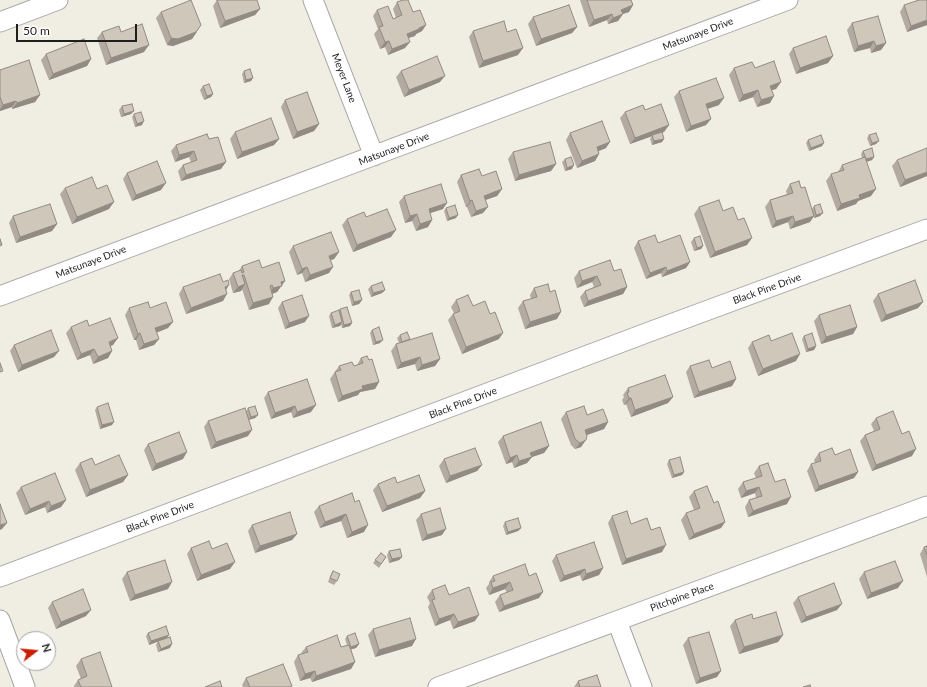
<!DOCTYPE html>
<html>
<head>
<meta charset="utf-8">
<style>
	body { margin:0 }
	#map { position:relative; width:927px; height:687px; overflow:hidden; background:#f0ede3; font-family:Lato,sans-serif }
	canvas { display:block }
	.north { position:absolute; left:16px; top:631px; width:40px; height:40px; box-sizing:border-box; background:#fff; border:1px solid #a5a5a5; border-radius:50%; rotate:74deg; font-size:11px; font-weight:700; line-height:16px; text-align:center; color:#1e1e1e }
	.north::after { content:''; display:block; margin:auto; width:14px; height:18px; background:#cb1d00; clip-path:polygon(50% 0,100% 100%,50% 72%,0 100%) }
	.scale { position:absolute; left:16px; top:24px; width:121px; height:18px; box-sizing:border-box; border:2px solid #1e1e1e; border-top:0; padding-left:5px; font-size:12px; line-height:14px; white-space:nowrap; color:#1e1e1e; -webkit-text-stroke:3px #fff; paint-order:stroke }
</style>
</head>
<body>
<div id="map">
<canvas width="927" height="687"></canvas>
<div class="north">N</div>
<div class="scale">50 m</div>
</div>
<script>
const g = document.querySelector('canvas').getContext('2d');
g.lineJoin = 'round';
const shape = rows => new Path2D(rows.map(r => 'M' + r).join(''));
function trace(path, color, width, dash) { g.strokeStyle = color; g.lineWidth = width; g.lineCap = dash ? 'butt' : 'round'; g.setLineDash(dash || []); g.stroke(path); }
function fillPath(path, color) { g.fillStyle = color; g.fill(path, 'evenodd'); }
function label(font, color, halo, rows, align = 'center') {
  g.font = font + ' Lato,sans-serif'; g.lineWidth = 3.5; g.setLineDash([]); g.textBaseline = 'middle'; g.strokeStyle = halo; g.fillStyle = color; for (const [text, x, y, turn = 0] of rows) {
    g.save(); g.translate(x, y); g.rotate((+turn || 0) * Math.PI / 180); g.textAlign = isNaN(turn) ? turn : align; if (halo) g.strokeText(text, 0, 0); g.fillText(text, 0, 0); g.restore();
  }
}
const street = shape([
	[313,0,374,156],
	[0,22,58,0],
	[0,296,788,0],
	[0,577,649,332,927,229],
	[0,620,25,687],
	[617,621,642,687],
	[438,687,927,506]
]);
trace(street, '#a5a5a5', 21);
trace(street, '#fff', 19);
fillPath(shape([
	[217,0,260,9,255,15,220,28,213,6],
	[580,0,631,0,633,5,629,12,623,14,618,21,608,24,607,20,589,27],
	[927,0,927,25,907,32,900,12,904,5],
	[397,2,413,12,426,25,422,31,416,34,415,36,408,38,405,48,388,55,385,47,380,49,374,34,378,29,373,16,377,10,393,19,396,18,393,9],
	[161,12,197,32,192,39,173,46,167,45,156,18],
	[533,17,577,27,572,33,536,46,528,24],
	[852,23,886,43,881,50,871,53,870,48,854,52,847,30],
	[473,31,507,32,518,55,479,68,469,37],
	[102,32,121,32,144,52,106,65,97,38],
	[793,48,833,56,828,63,796,74,789,54],
	[46,54,91,59,87,66,49,80,41,60],
	[734,68,755,68,781,82,776,89,772,90,770,103,757,107,753,97,739,102,729,75],
	[0,70,40,95,35,102,12,109,12,107,0,111],
	[244,71,253,78,251,81,244,83,242,74],
	[401,71,440,82,404,97,396,77],
	[203,86,213,94,211,97,204,100,200,90],
	[679,91,719,105,707,109,711,119,706,125,686,132,674,97],
	[285,100,319,124,314,131,293,139,281,107],
	[122,106,131,114,121,117,119,110],
	[645,110,669,125,664,132,660,133,664,139,662,142,652,145,650,139,652,136,630,144,620,118,625,112],
	[134,114,142,125,135,127,132,117],
	[235,132,279,139,274,145,237,159,230,139],
	[570,133,606,148,598,151,599,154,595,161,577,168,566,140],
	[207,134,221,169,181,181,178,171,183,165,191,162,189,157,175,162,171,151,176,145],
	[869,135,876,144,870,146,867,138],
	[808,140,822,146,809,151,806,143],
	[863,151,874,157,872,160,866,162,871,196,858,201,856,204,837,211,826,181,831,174,838,172,842,165,862,158,861,154],
	[513,152,556,164,551,171,515,181,508,159],
	[565,159,572,169,565,171,562,162],
	[897,160,927,176,900,187,892,166],
	[127,173,161,190,132,201,123,179],
	[461,175,482,176,502,189,497,196,486,200,483,213,471,217,467,207,466,207,457,182],
	[790,184,801,188,812,209,814,206,820,216,814,218,814,216,810,222,790,229,788,222,772,228,765,207,770,200,787,194,786,191],
	[65,188,97,189,109,209,72,224,60,194],
	[404,196,443,209,430,213,432,220,428,227,416,231,412,221,405,223,399,202],
	[699,207,723,211,747,245,710,258,694,214],
	[446,208,456,218,447,221,444,211],
	[13,216,57,224,52,231,16,243,9,223],
	[366,217,391,237,353,252,342,225,347,219],
	[694,238,703,246,701,249,694,251,691,242],
	[638,241,658,243,690,262,686,268,662,277,661,273,646,279,634,248],
	[293,246,339,252,334,259,331,260,329,273,305,282,302,273,297,275,289,252],
	[242,266,285,281,277,292,272,294,269,304,249,310,242,289,241,291,233,293,229,279,233,273,238,272],
	[579,271,614,271,627,287,623,294,584,307,580,297,585,291,594,287,592,282,577,288,574,278],
	[371,286,385,290,382,293,371,297,368,289],
	[183,287,226,290,223,301,186,314,179,294],
	[534,288,557,319,525,329,518,308,523,301,531,299,530,295],
	[351,292,362,300,359,304,352,306,349,295],
	[878,294,923,302,918,308,881,322,873,301],
	[456,300,473,306,499,339,462,354,448,320,453,314,454,313,451,307],
	[282,302,305,322,285,329,278,308],
	[129,308,150,308,168,328,157,332,159,339,154,345,139,350,136,340,134,340,125,315],
	[340,309,352,323,350,326,342,328,341,324,340,326,332,328,329,316,331,313,339,311],
	[819,315,857,327,853,334,821,344,814,321],
	[89,326,113,345,110,346,112,351,108,358,93,364,90,355,77,360,66,333,71,327],
	[372,330,380,343,373,345,370,333],
	[400,335,410,339,409,340,440,359,435,366,417,371,415,364,397,369,391,351,396,344,399,343,397,338],
	[804,336,816,346,814,350,806,352,802,339],
	[771,341,796,361,758,376,748,348,752,342],
	[14,345,54,357,18,372,10,351],
	[361,358,369,360,379,382,375,389,360,392,358,395,338,402,330,379,339,366,354,366,357,365],
	[690,366,712,368,736,379,732,386,694,398,686,372],
	[628,388,673,397,668,403,631,417,626,404,624,405,622,400,624,397,623,395],
	[268,392,311,412,293,418,291,412,271,419,264,398],
	[97,407,112,425,100,429,95,410],
	[248,408,258,415,255,418,249,420,248,436,211,449,204,427,208,421,246,411],
	[566,412,587,415,608,422,604,429,587,435,581,447,575,449,571,445,561,419],
	[876,418,902,434,912,456,872,471,860,441,865,435,874,431,871,424],
	[503,436,549,446,544,453,532,457,527,463,514,468,512,462,506,464,498,442],
	[148,444,183,459,152,471,144,450],
	[819,453,835,455,858,472,854,478,815,492,807,471,811,464,815,463,814,460],
	[444,459,482,465,477,471,446,483,439,466],
	[669,460,684,472,682,475,672,478,667,464],
	[80,463,95,465,128,475,123,482,86,497,75,470],
	[759,466,775,482,787,504,748,517,745,507,749,500,756,498,755,493,741,498,738,489,743,482,756,478,754,473],
	[397,483,425,491,420,498,382,512,373,490,378,484],
	[21,487,66,500,61,507,47,513,45,507,25,515,16,493],
	[694,491,714,503,725,522,721,528,689,540,681,520,686,513,694,510,689,497],
	[352,493,364,532,347,538,341,521,320,528,314,512,319,506],
	[421,514,442,535,422,541,416,520],
	[612,516,631,524,651,530,662,552,622,565,608,523],
	[505,522,521,528,518,531,506,535,503,526],
	[252,525,297,534,292,540,255,553,248,531],
	[927,546,927,577,920,554,924,547],
	[191,548,212,549,230,569,197,581,187,554],
	[389,551,402,557,399,560,389,563,387,555],
	[381,553,386,557,379,568,373,563],
	[556,555,603,568,599,575,582,581,580,575,560,582,552,561],
	[333,571,337,581,334,585,328,582,331,574],
	[127,572,168,589,130,601,122,579],
	[864,572,898,588,867,599,859,579],
	[493,576,529,576,539,598,499,612,495,602,500,595,507,593,505,589,489,595,486,588,489,584,489,582],
	[432,590,449,595,475,621,453,629,450,620,435,626,428,607,430,603,427,597],
	[798,597,837,610,801,623,793,603],
	[52,602,86,616,56,629,48,608],
	[753,619,783,635,778,642,739,654,730,626,735,620],
	[373,629,412,646,375,657,368,635],
	[148,633,167,638,149,645,146,636],
	[347,636,359,644,356,648,351,649,355,662,351,669,312,682,310,678,300,681,294,662,298,655,302,654,301,653,306,647,341,647,347,645,345,639],
	[688,638,717,677,696,684,683,645],
	[158,641,170,648,158,652,156,645],
	[81,659,112,687,74,687,74,686,78,680,81,679,76,666],
	[246,678,291,687,243,687,242,685],
	[578,681,601,687,574,687]
]), '#b3aba1');
fillPath(shape([
	[633,5,629,12,616,16,621,10],
	[260,9,255,15,220,28,225,21],
	[612,14,607,20,589,27,594,20],
	[623,14,618,21,608,24,613,18],
	[927,20,927,25,907,32,911,26],
	[201,25,192,39,173,46,167,45,171,38],
	[426,25,422,31,416,34,415,36,402,40,407,34],
	[577,27,572,33,536,46,541,39],
	[389,41,385,47,380,49,385,42],
	[874,41,870,48,854,52,858,46],
	[410,42,405,48,388,55,392,49],
	[886,43,881,50,871,53,876,46],
	[149,45,144,52,106,65,111,58],
	[523,48,518,55,479,68,483,61],
	[833,56,828,63,796,74,800,68],
	[91,59,87,66,49,80,53,74],
	[445,76,440,82,404,97,409,90],
	[253,78,251,81,244,83,246,80],
	[781,82,776,89,766,92,770,86],
	[758,90,753,97,739,102,743,95],
	[213,94,211,97,204,100,207,96],
	[40,95,35,102,12,109,17,103],
	[774,96,770,103,757,107,761,100],
	[724,98,719,105,701,111,706,104],
	[16,101,12,107,0,111,0,109,3,105],
	[134,111,131,114,121,117,124,114],
	[711,119,706,125,686,132,691,126],
	[144,121,142,125,135,127,137,124],
	[319,124,314,131,293,139,297,132],
	[669,125,664,132,630,144,635,138],
	[279,139,274,145,237,159,242,152],
	[664,139,662,142,652,145,654,141],
	[879,141,876,144,870,146,872,143],
	[610,142,606,148,592,154,597,147],
	[824,143,822,146,809,151,811,148],
	[194,151,189,157,175,162,179,155],
	[599,154,595,161,577,168,582,161],
	[874,157,872,160,863,163,866,159],
	[226,162,221,169,181,181,186,175],
	[556,164,551,171,515,181,519,175],
	[574,165,572,169,565,171,567,168],
	[927,172,927,176,900,187,905,180],
	[166,183,161,190,132,201,136,195],
	[502,189,497,196,479,202,484,196],
	[876,189,871,196,858,201,856,204,837,211,841,204,859,195],
	[472,200,467,207,466,207,470,201],
	[114,202,109,209,72,224,77,217],
	[447,203,443,209,424,215,429,209],
	[488,207,483,213,471,217,476,211],
	[823,213,820,216,814,218,816,215],
	[417,214,412,221,405,223,410,216],
	[458,215,456,218,447,221,449,218],
	[793,216,788,222,772,228,776,221],
	[814,216,810,222,790,229,795,222],
	[432,220,428,227,416,231,420,224],
	[57,224,52,231,16,243,20,237],
	[396,230,391,237,353,252,357,245],
	[752,238,747,245,710,258,715,252],
	[703,246,701,249,694,251,697,248],
	[339,252,334,259,325,262,329,256],
	[690,262,686,268,662,277,667,271],
	[307,267,302,273,297,275,302,269],
	[333,267,329,273,305,282,310,275],
	[666,267,661,273,646,279,650,273],
	[597,276,592,282,577,288,582,281],
	[285,281,277,292,269,295,273,288,281,282],
	[245,284,241,291,233,293,238,287],
	[229,285,225,292,225,287],
	[627,287,623,294,584,307,588,301],
	[385,290,382,293,371,297,373,293],
	[227,294,223,301,186,314,191,308],
	[273,297,269,304,249,310,253,303],
	[362,300,359,304,352,306,354,302],
	[923,302,918,308,881,322,886,315],
	[561,312,557,319,525,329,530,322],
	[309,316,305,322,285,329,289,323],
	[173,322,168,328,151,335,155,328],
	[342,322,340,326,332,328,335,325],
	[352,323,350,326,342,328,344,325],
	[857,327,853,334,821,344,826,337],
	[140,333,136,340,134,340,138,334],
	[503,333,499,339,462,354,466,347],
	[118,338,113,345,104,349,109,342],
	[159,339,154,345,139,350,144,344],
	[383,340,380,343,373,345,376,342],
	[816,346,814,350,806,352,808,349],
	[94,349,90,355,77,360,81,354],
	[59,351,54,357,18,372,22,365],
	[112,351,108,358,93,364,98,357],
	[800,354,796,361,758,376,763,369],
	[420,357,415,364,397,369,401,363],
	[440,359,435,366,417,371,422,365],
	[736,379,732,386,694,398,699,392],
	[379,382,375,389,360,392,358,395,338,402,342,396,362,386],
	[673,397,668,403,631,417,635,410],
	[629,398,631,398,626,404,624,405],
	[316,405,311,412,293,418,297,412],
	[295,406,291,412,271,419,275,413],
	[258,415,255,418,248,420,251,417],
	[114,422,112,425,100,429,102,425],
	[608,422,604,429,581,437,585,430],
	[252,430,248,436,211,449,216,442],
	[586,440,581,447,575,449,580,443],
	[549,446,544,453,532,457,527,463,514,468,519,461,530,453],
	[916,449,912,456,872,471,876,465],
	[187,452,183,459,152,471,156,464],
	[517,455,512,462,506,464,510,458],
	[482,465,477,471,446,483,450,476],
	[684,472,682,475,672,478,674,475],
	[858,472,854,478,815,492,819,486],
	[128,475,123,482,86,497,90,490],
	[759,487,755,493,741,498,746,491],
	[425,491,420,498,382,512,387,506],
	[791,497,787,504,748,517,753,511],
	[66,500,61,507,47,513,51,506],
	[49,501,45,507,25,515,30,509],
	[346,514,341,521,320,528,325,522],
	[725,522,721,528,689,540,694,534],
	[7,523,2,529,0,530,0,525],
	[368,525,364,532,347,538,352,532],
	[521,528,518,531,506,535,508,532],
	[446,529,442,535,422,541,427,535],
	[297,534,292,540,255,553,260,546],
	[666,545,662,552,622,565,626,559],
	[402,557,399,560,389,563,392,559],
	[235,562,230,569,197,581,201,575],
	[603,568,599,575,582,581,586,574],
	[585,569,580,575,560,582,564,576],
	[903,581,898,588,867,599,871,593],
	[172,582,168,589,130,601,135,595],
	[510,582,505,589,489,595,493,588],
	[543,592,539,598,499,612,504,606],
	[842,604,837,610,801,623,806,617],
	[91,610,86,616,56,629,61,622],
	[454,614,450,620,435,626,439,619],
	[479,615,475,621,453,629,458,622],
	[169,635,167,638,149,645,151,641],
	[783,635,778,642,739,654,744,647],
	[416,639,412,646,375,657,379,650],
	[172,644,170,648,158,652,161,649],
	[359,644,356,648,349,650,351,647],
	[355,662,351,669,312,682,316,676],
	[315,671,310,678,300,681,305,674],
	[721,671,717,677,696,684,700,678]
]), '#928b83');
const building = shape([
	[191,0,201,25,196,32,178,39,171,38,161,12,191,0],
	[217,0,257,0,260,9,225,21,217,0],
	[403,0,408,0,413,12,420,10,426,25,419,28,419,29,407,34,410,42,392,49,389,41,385,42,379,27,383,26,377,10,388,6,393,19,402,15,397,2,403,0],
	[587,0,631,0,633,5,621,10,623,14,613,18,612,14,594,20,587,0],
	[919,0,927,0,927,20,911,26,904,5,919,0],
	[569,5,577,27,541,39,533,17,569,5],
	[878,16,886,43,876,46,874,41,858,46,852,23,878,16],
	[504,21,507,32,516,29,523,48,483,61,473,31,504,21],
	[142,24,149,45,111,58,102,32,119,26,121,32,142,24],
	[826,36,833,56,800,68,793,48,826,36],
	[84,39,91,59,53,74,46,54,84,39],
	[437,56,445,76,409,90,401,71,437,56],
	[29,60,40,95,17,103,16,101,3,105,0,97,0,70,29,60],
	[774,61,781,82,770,86,774,96,761,100,758,90,743,95,734,68,752,62,755,68,774,61],
	[250,69,253,78,246,80,244,71,250,69],
	[716,78,724,98,706,104,711,119,691,126,679,91,716,78],
	[209,84,213,94,207,96,203,86,209,84],
	[307,92,319,124,297,132,285,100,307,92],
	[132,104,134,111,124,114,122,106,132,104],
	[661,104,669,125,635,138,625,112,643,105,645,110,661,104],
	[141,112,144,121,137,124,134,114,141,112],
	[271,118,279,139,242,152,235,132,271,118],
	[602,121,610,142,597,147,599,154,582,161,570,133,602,121],
	[662,132,664,139,654,141,652,135,662,132],
	[876,133,879,141,872,143,869,135,876,133],
	[207,134,209,139,218,137,226,162,186,175,183,165,197,160,194,151,179,155,176,145,207,134],
	[821,135,824,143,811,148,808,140,821,135],
	[550,142,556,164,519,175,513,152,550,142],
	[872,148,874,157,866,159,863,151,872,148],
	[927,148,927,172,905,180,897,160,927,148],
	[571,157,574,165,567,168,565,159,571,157],
	[865,157,876,189,859,195,860,198,841,204,831,174,844,170,842,165,865,157],
	[157,161,166,183,136,195,127,173,157,161],
	[479,169,482,176,496,171,502,189,484,196,488,207,476,211,472,200,470,201,461,175,479,169],
	[92,177,97,189,107,185,114,202,77,217,65,188,92,177],
	[799,181,801,188,805,187,814,216,795,222,793,216,776,221,770,200,793,193,790,184,799,181],
	[441,184,447,203,429,209,432,220,420,224,417,214,410,216,404,196,441,184],
	[719,200,723,211,733,207,738,220,744,218,752,238,715,252,699,207,719,200],
	[50,204,57,224,20,237,13,216,50,204],
	[820,204,823,213,816,215,814,206,820,204],
	[455,205,458,215,449,218,446,208,455,205],
	[387,209,396,230,357,245,347,219,364,212,366,217,387,209],
	[331,232,339,252,329,256,333,267,310,275,307,267,302,269,293,246,331,232],
	[655,235,658,243,680,235,690,262,667,271,666,267,650,273,638,241,655,235],
	[700,236,703,246,697,248,694,238,700,236],
	[0,239,2,245,0,246,0,239],
	[259,260,262,268,279,262,285,281,281,282,282,286,273,288,272,285,270,286,273,297,253,303,244,275,242,275,245,284,238,287,233,273,241,270,242,273,244,272,242,266,259,260],
	[610,260,614,271,621,269,627,287,588,301,585,291,601,285,597,276,582,281,579,271,610,260],
	[220,274,223,282,228,280,229,285,225,287,227,294,191,308,183,287,220,274],
	[915,280,923,302,886,315,878,294,915,280],
	[382,282,385,290,373,293,371,286,382,282],
	[548,284,550,292,555,290,561,312,530,322,523,301,537,297,534,288,548,284],
	[359,290,362,300,354,302,351,292,359,290],
	[302,295,309,316,289,323,282,302,302,295],
	[468,295,473,306,485,301,490,314,495,312,503,333,466,347,453,314,460,311,456,300,468,295],
	[148,302,150,308,166,302,173,322,155,328,159,339,144,344,140,333,138,334,129,308,148,302],
	[850,305,857,327,826,337,819,315,850,305],
	[347,307,352,323,344,325,340,309,347,307],
	[339,310,342,322,335,325,331,313,339,310],
	[110,318,118,338,109,342,112,351,98,357,94,349,81,354,71,327,87,320,89,326,110,318],
	[379,327,383,340,376,342,372,330,379,327],
	[51,330,59,351,22,365,14,345,51,330],
	[407,332,410,339,402,342,400,335,407,332],
	[432,333,440,359,422,365,420,357,401,363,396,344,432,333],
	[792,333,800,354,763,369,752,342,769,335,771,341,792,333],
	[812,333,816,346,808,349,804,336,812,333],
	[367,356,369,360,372,359,379,382,362,386,363,389,342,396,335,372,341,370,339,366,352,362,354,366,363,363,361,358,367,356],
	[709,360,712,368,730,361,736,379,699,392,690,366,709,360],
	[0,363,3,371,0,372,0,363],
	[665,375,673,397,635,410,631,398,629,398,627,393,629,392,628,388,665,375],
	[307,379,316,405,297,412,295,406,275,413,268,392,307,379],
	[108,403,114,422,102,425,97,407,108,403],
	[255,406,258,415,251,417,248,408,255,406],
	[584,406,587,415,603,409,608,422,585,430,587,436,586,440,580,443,575,439,566,412,584,406],
	[245,408,252,430,216,442,208,421,245,408],
	[893,411,902,434,909,431,916,449,876,465,865,435,880,429,876,418,893,411],
	[541,422,549,446,530,453,532,457,519,461,517,455,510,458,503,436,541,422],
	[179,432,187,452,156,464,148,444,179,432],
	[475,448,482,465,450,476,444,459,475,448],
	[832,448,835,455,850,449,858,472,819,486,811,464,821,461,819,453,832,448],
	[119,455,128,475,90,490,80,463,92,458,95,465,119,455],
	[680,457,684,472,674,475,669,460,680,457],
	[768,463,775,482,785,479,791,497,753,511,749,500,762,496,759,487,746,491,743,482,762,476,759,466,768,463],
	[55,473,66,500,51,506,49,501,30,509,21,487,55,473],
	[419,475,425,491,387,506,378,484,395,477,397,483,419,475],
	[707,486,714,503,718,501,725,522,694,534,686,513,700,508,694,491,707,486],
	[352,493,355,502,359,500,368,525,352,532,346,514,325,522,319,506,352,493],
	[0,504,7,523,0,525,0,504],
	[440,508,446,529,427,535,421,514,440,508],
	[627,511,631,524,647,518,651,530,660,527,666,545,626,559,612,516,627,511],
	[290,512,297,534,260,546,252,525,290,512],
	[518,518,521,528,508,532,505,522,518,518],
	[209,541,212,549,227,543,235,562,201,575,191,548,209,541],
	[594,542,603,568,586,574,585,569,564,576,556,555,594,542],
	[927,546,927,555,924,547,927,546],
	[400,549,402,557,392,559,389,551,400,549],
	[381,553,386,557,381,564,375,560,381,553],
	[165,560,172,582,135,595,127,572,165,560],
	[895,561,903,581,871,593,864,572,895,561],
	[525,564,529,576,536,573,543,592,504,606,500,595,513,590,510,582,493,588,491,582,495,581,493,576,525,564],
	[333,571,340,574,337,581,330,578,333,571],
	[834,583,842,604,806,617,798,597,834,583],
	[445,585,449,595,469,587,479,615,458,622,454,614,439,619,432,600,435,599,432,590,445,585],
	[83,589,91,610,61,622,52,602,83,589],
	[776,612,783,635,744,647,735,620,752,614,753,619,776,612],
	[410,618,416,639,379,650,373,629,410,618],
	[166,626,169,635,151,641,148,633,166,626],
	[709,632,721,671,700,678,688,638,709,632],
	[355,633,359,644,351,647,347,636,355,633],
	[337,635,341,647,349,645,355,662,316,676,315,671,305,674,298,655,308,652,306,647,337,635],
	[170,637,172,644,161,649,158,641,170,637],
	[100,652,112,687,81,687,78,680,87,676,81,659,100,652],
	[283,664,292,686,289,687,250,687,246,678,283,664],
	[597,675,601,687,580,687,578,681,597,675],
	[220,681,222,687,205,687,220,681],
	[810,685,811,687,803,687,810,685]
]);
fillPath(building, '#d0c7bb');
trace(building, '#928b83', 1);
label('10px', '#1e1e1e', '#fff', [
	["Matsunaye Drive",698,34,-21],
	["Meyer Lane",344,78,69],
	["Matsunaye Drive",394,149,-21],
	["Matsunaye Drive",91,262,-21],
	["Black Pine Drive",767,289,-20],
	["Black Pine Drive",463,403,-21],
	["Black Pine Drive",160,517,-21],
	["Pitchpine Place",682,597,-20]
]);
</script>
</body>
</html>
